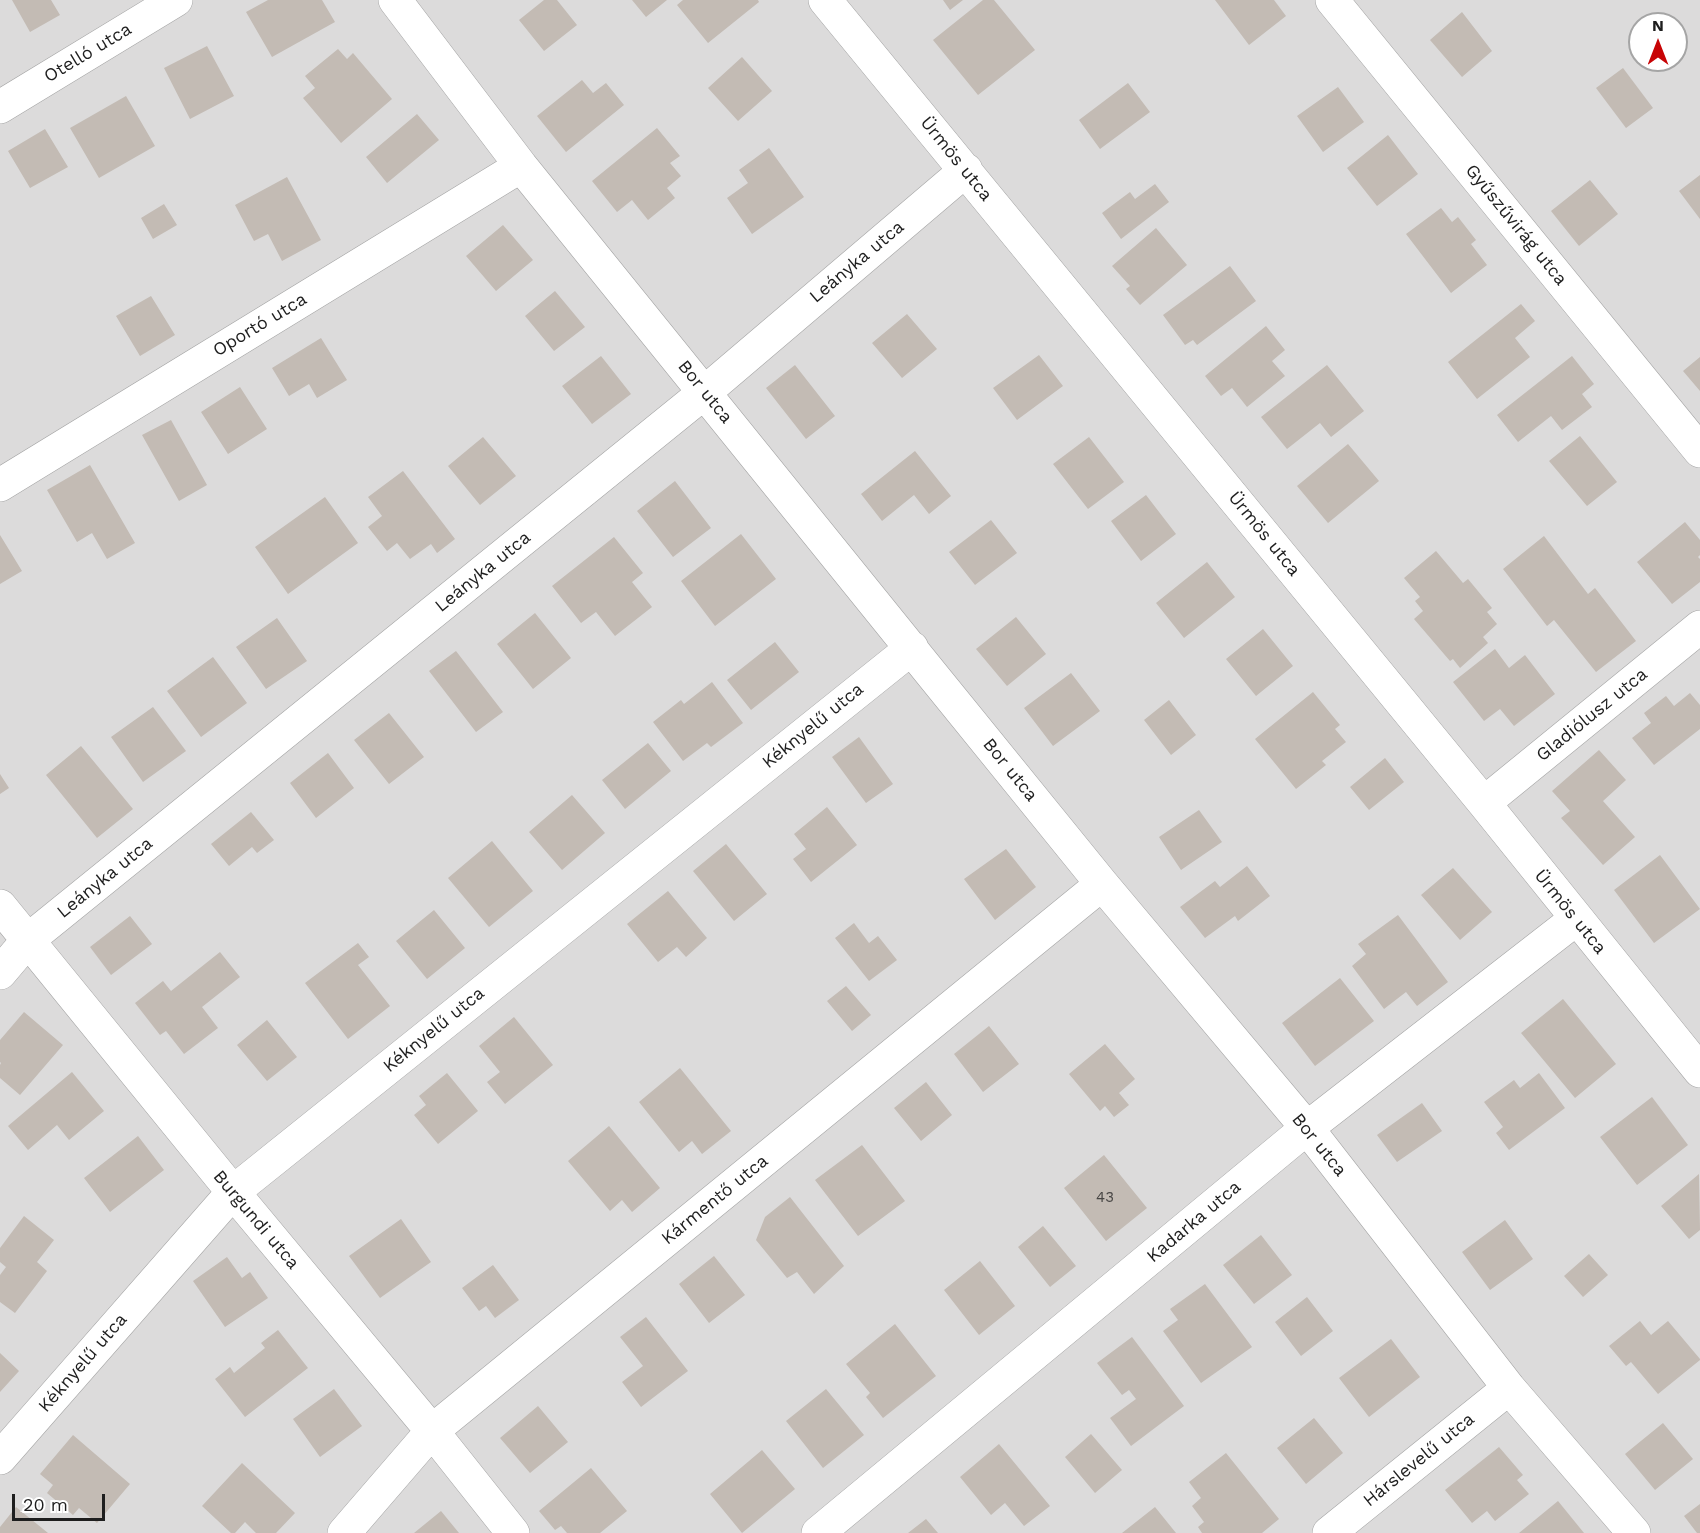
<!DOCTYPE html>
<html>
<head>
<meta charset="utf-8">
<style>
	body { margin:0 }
	#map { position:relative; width:1700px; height:1533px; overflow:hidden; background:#efebe4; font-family:"Work Sans",sans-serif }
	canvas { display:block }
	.north { position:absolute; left:1628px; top:12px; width:60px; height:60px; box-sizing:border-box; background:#fff; border:2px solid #a5a5a5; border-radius:50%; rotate:0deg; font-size:16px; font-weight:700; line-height:24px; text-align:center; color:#1e1e1e }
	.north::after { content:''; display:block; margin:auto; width:21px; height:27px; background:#c80406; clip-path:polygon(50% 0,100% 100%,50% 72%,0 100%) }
	.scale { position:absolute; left:12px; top:1494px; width:93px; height:27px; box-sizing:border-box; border:3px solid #1e1e1e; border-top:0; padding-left:8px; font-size:18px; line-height:21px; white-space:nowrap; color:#1e1e1e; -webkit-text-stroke:4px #fff; paint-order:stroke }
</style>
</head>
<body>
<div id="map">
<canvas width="1700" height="1533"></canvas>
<div class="north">N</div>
<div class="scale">20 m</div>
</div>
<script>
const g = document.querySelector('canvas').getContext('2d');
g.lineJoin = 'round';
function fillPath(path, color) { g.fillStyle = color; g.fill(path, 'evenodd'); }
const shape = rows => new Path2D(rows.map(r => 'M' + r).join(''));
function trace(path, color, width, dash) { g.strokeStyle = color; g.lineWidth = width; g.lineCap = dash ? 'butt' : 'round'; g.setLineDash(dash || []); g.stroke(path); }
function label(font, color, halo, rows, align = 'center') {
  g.font = font + ' "Work Sans",sans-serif'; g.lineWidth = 4.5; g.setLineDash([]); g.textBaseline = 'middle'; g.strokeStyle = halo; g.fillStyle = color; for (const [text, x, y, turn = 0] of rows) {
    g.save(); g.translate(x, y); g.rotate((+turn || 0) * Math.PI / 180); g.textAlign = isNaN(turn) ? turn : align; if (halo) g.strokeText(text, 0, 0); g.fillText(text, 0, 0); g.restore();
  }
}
fillPath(shape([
	[0,0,1700,0,1700,1533,0,1533],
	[1640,24,1676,24,1676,60,1640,60]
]), '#dcdbdb');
fillPath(shape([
	[12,0,51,0,60,15,30,32],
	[268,0,322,0,335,22,272,57,246,12],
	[544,0,557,0,577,25,544,51,519,20],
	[632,0,667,0,646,17],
	[683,0,758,0,759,2,708,43,677,5],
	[943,0,963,0,950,10],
	[983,0,994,0,1035,50,978,95,933,40],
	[1215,0,1274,0,1286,16,1249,45],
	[1462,12,1492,51,1462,77,1430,40],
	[207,46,234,96,190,119,164,68],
	[338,49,347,59,353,53,392,99,341,143,303,98,315,88,305,76],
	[742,57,772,91,738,121,708,88],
	[1623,68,1653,108,1626,128,1596,88],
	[582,80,593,93,606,83,624,105,566,152,537,116],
	[1128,83,1150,112,1100,149,1079,120],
	[1338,87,1364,122,1323,152,1297,116],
	[126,96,155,146,99,178,70,128],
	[417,114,439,140,387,183,366,157],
	[657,128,680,156,670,163,681,176,667,188,675,198,648,220,632,200,617,212,592,181],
	[45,129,68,167,30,188,8,151],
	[1388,135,1418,174,1377,206,1347,168],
	[769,148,804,197,752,234,727,198,748,183,739,170],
	[1700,175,1700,219,1679,191],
	[287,177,321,240,282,261,268,234,254,241,235,205],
	[1590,180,1618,214,1579,246,1551,211],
	[1155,184,1169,202,1121,239,1102,213,1130,192,1135,199],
	[164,204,177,225,153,239,141,218],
	[1441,208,1452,222,1458,217,1476,240,1471,244,1487,265,1451,293,1406,234],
	[503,225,533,260,496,291,466,256],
	[1156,228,1187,265,1140,305,1126,289,1130,286,1112,266],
	[1230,266,1256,301,1197,345,1193,340,1185,345,1163,315],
	[555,291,585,327,554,351,525,316],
	[151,296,175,335,140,356,116,316],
	[1521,304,1535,321,1515,338,1530,357,1477,399,1448,362],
	[907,314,937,349,902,378,872,343],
	[1266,326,1285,350,1272,361,1285,376,1247,407,1232,388,1221,396,1205,376],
	[321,338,347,380,317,398,309,384,289,396,272,368],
	[1039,355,1063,386,1017,420,993,388],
	[601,356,631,394,592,424,562,386],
	[1572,356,1594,384,1582,394,1592,407,1562,430,1551,416,1518,442,1497,415],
	[1700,357,1700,391,1683,371],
	[795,365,835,416,806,439,766,388],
	[1327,365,1364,411,1331,437,1320,423,1287,449,1261,417],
	[240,387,267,429,228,454,201,412],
	[171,420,207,485,179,501,142,435],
	[1580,436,1617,482,1587,506,1549,461],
	[483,437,516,476,480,505,448,466],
	[1089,437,1124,482,1088,509,1053,464],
	[1348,444,1379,481,1328,523,1297,486],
	[915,451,951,496,929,514,914,495,882,521,861,494],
	[90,465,135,543,107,559,92,533,77,542,47,490],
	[403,471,455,539,437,553,431,544,410,559,397,543,387,551,368,527,382,516,368,497],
	[675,481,711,528,673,557,637,511],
	[1146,495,1176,534,1141,561,1111,521],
	[325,497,358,543,288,594,255,547],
	[991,520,1017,553,975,585,949,552],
	[1685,522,1700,540,1700,555,1698,557,1700,559,1700,582,1672,604,1637,562],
	[741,534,776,579,715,626,681,581],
	[0,535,22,571,0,584],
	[1544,536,1588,594,1595,588,1636,641,1596,672,1554,620,1547,626,1503,569],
	[614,537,643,573,632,582,652,607,615,636,596,612,581,623,552,586],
	[1436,551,1463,583,1468,579,1492,608,1487,612,1497,624,1483,637,1488,643,1460,668,1453,659,1450,661,1414,619,1423,611,1415,601,1420,597,1404,578],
	[1207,562,1235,597,1184,638,1156,603],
	[535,613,571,658,533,689,497,644],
	[1016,617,1046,654,1007,686,976,649],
	[277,618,307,661,266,689,236,647],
	[1263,629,1293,666,1256,696,1226,659],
	[775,642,799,672,751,710,727,680],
	[1495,649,1509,668,1525,655,1555,694,1514,726,1500,709,1484,721,1453,682],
	[456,651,503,712,476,732,429,671],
	[213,657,247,703,201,737,167,691],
	[1071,673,1100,711,1053,746,1024,708],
	[712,682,743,723,711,747,707,743,683,761,653,722,681,700,684,704],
	[1313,692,1340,725,1335,729,1346,742,1322,761,1326,765,1296,789,1255,739],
	[1690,693,1700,705,1700,729,1654,765,1632,738,1651,723,1644,713,1666,696,1674,706],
	[1169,700,1196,735,1171,755,1144,720],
	[153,707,186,751,143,782,111,737],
	[389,713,424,757,389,784,354,740],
	[859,737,893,784,866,803,832,757],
	[648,743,671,771,625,809,602,780],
	[81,746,133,809,97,838,46,775],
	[1599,750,1626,780,1603,801,1635,837,1603,865,1561,818,1570,811,1552,791],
	[328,753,354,788,316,818,290,783],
	[1385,758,1404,782,1369,810,1350,787],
	[0,774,9,788,0,794],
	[572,795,605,833,562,870,529,832],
	[827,807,857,845,811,882,793,859,806,849,794,834],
	[1199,810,1222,842,1181,870,1159,837],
	[251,812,274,840,257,853,252,847,229,866,211,844],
	[492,841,533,891,489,927,448,878],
	[726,844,767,894,734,921,693,871],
	[1006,849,1036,887,995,920,964,879],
	[1660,855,1700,909,1654,943,1614,890],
	[1247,866,1270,896,1238,921,1235,916,1205,938,1180,907,1215,881,1220,887],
	[1453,868,1492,912,1460,940,1421,895],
	[668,891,707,938,686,957,677,947,658,962,627,924],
	[434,910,465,948,427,979,396,941],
	[1398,915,1448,982,1417,1006,1406,992,1384,1009,1352,966,1366,954,1358,944],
	[130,916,152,944,111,975,90,947],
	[854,923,869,943,878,936,897,960,869,981,835,938],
	[358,943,369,957,358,965,390,1006,348,1039,305,983],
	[220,952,240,977,202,1007,218,1028,184,1054,166,1031,160,1035,135,1003,163,981,171,991],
	[1340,978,1374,1021,1315,1066,1282,1023],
	[846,986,871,1015,852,1031,827,1001],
	[1563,999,1616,1064,1575,1098,1521,1033],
	[24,1012,63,1045,20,1095,0,1078,0,1065,1,1063,0,1062,0,1040],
	[514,1017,553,1065,505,1104,487,1082,500,1072,479,1046],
	[267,1020,297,1057,267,1081,237,1045],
	[989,1026,1019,1064,983,1092,954,1054],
	[1105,1044,1135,1079,1119,1093,1129,1105,1114,1117,1105,1106,1100,1111,1069,1074],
	[680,1068,731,1131,702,1154,692,1141,679,1152,639,1102],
	[72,1072,104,1111,69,1140,57,1125,28,1150,8,1126],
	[447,1073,478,1111,438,1144,414,1115,426,1105,419,1096],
	[1539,1073,1565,1108,1509,1150,1496,1133,1503,1127,1484,1102,1514,1080,1520,1088],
	[926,1082,952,1115,921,1141,894,1108],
	[1652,1097,1688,1145,1637,1185,1600,1137],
	[1422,1103,1442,1131,1397,1162,1377,1135],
	[609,1126,660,1188,632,1212,622,1200,610,1211,568,1161],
	[138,1136,164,1170,110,1212,84,1178],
	[862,1145,905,1201,858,1236,815,1180],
	[1104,1155,1147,1208,1106,1241,1064,1188],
	[1699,1174,1700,1230,1689,1239,1661,1206],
	[790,1197,844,1266,814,1294,797,1272,787,1278,756,1240,765,1217],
	[24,1216,54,1240,37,1262,47,1271,15,1313,0,1302,0,1275,6,1267,0,1262,0,1248],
	[401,1219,431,1262,380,1298,349,1256],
	[1505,1220,1533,1259,1490,1290,1462,1252],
	[1043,1226,1076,1266,1050,1287,1018,1247],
	[1261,1235,1292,1275,1254,1304,1223,1265],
	[1589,1254,1608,1275,1583,1297,1564,1276],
	[714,1256,745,1295,709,1323,679,1284],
	[227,1257,242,1278,250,1272,268,1298,225,1327,193,1281],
	[980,1261,1015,1306,979,1335,944,1290],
	[493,1265,519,1300,495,1318,486,1306,479,1311,462,1288],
	[1205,1284,1252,1347,1201,1383,1163,1331,1178,1320,1170,1309],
	[1307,1297,1333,1331,1301,1356,1275,1322],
	[646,1317,688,1371,641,1407,622,1382,643,1366,620,1337],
	[1640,1321,1651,1335,1668,1321,1700,1359,1700,1360,1658,1394,1631,1362,1626,1366,1609,1346],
	[895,1324,936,1376,883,1418,866,1397,870,1393,846,1364],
	[278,1330,308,1368,245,1417,215,1379,230,1367,234,1373,265,1348,261,1343],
	[1132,1337,1184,1406,1131,1446,1110,1418,1136,1399,1129,1390,1122,1395,1097,1363],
	[1391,1339,1420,1377,1369,1417,1339,1378],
	[0,1353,19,1371,0,1392],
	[334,1389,362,1426,320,1457,293,1419],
	[826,1389,864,1435,823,1468,786,1421],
	[538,1406,568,1442,530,1473,500,1438],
	[1314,1418,1343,1453,1306,1484,1277,1448],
	[1663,1423,1693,1459,1655,1490,1625,1454],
	[1091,1434,1122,1470,1095,1493,1065,1457],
	[73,1435,130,1484,97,1523,79,1508,73,1515,47,1493,53,1485,40,1474],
	[999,1444,1050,1506,1024,1526,1005,1503,991,1515,960,1477],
	[1499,1447,1523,1475,1517,1480,1529,1494,1495,1521,1487,1511,1472,1523,1445,1490],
	[762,1450,795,1489,742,1533,710,1494],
	[1226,1453,1279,1519,1262,1533,1202,1533,1198,1527,1204,1522,1192,1506,1201,1498,1189,1482],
	[242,1463,295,1513,276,1533,256,1533,245,1522,235,1533,231,1533,202,1506],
	[591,1468,627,1511,600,1533,567,1533,561,1526,555,1530,539,1511],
	[1558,1501,1584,1533,1519,1533],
	[1700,1504,1700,1533,1697,1533,1684,1516],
	[16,1507,48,1533,0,1533,0,1527],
	[1155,1507,1176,1533,1122,1533],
	[441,1511,459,1533,414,1533],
	[926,1519,938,1533,908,1533]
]), '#c3bbb4');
const minor = shape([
	[395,0,521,166,934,677,1102,884,1307,1128,1509,1388,1634,1533],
	[825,0,1484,803,1700,1071],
	[1332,0,1700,451],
	[0,107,176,0],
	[0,485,521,166],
	[1484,803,1700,627],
	[0,906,233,1192,432,1431,513,1533],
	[0,973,28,940,705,392,966,170],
	[0,1458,233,1192,912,648],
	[344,1533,432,1431,1102,884],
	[818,1533,1307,1128,1576,919],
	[1329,1533,1509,1388]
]);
trace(minor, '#a5a5a5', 34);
trace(minor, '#fff', 33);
label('15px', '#474544', null, [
	["43",1105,1198]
]);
label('18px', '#1e1e1e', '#fff', [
	["Otelló utca",88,53,-31],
	["Ürmös utca",956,159,51],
	["Gyűszűvirág utca",1516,225,51],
	["Leányka utca",857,262,-40],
	["Oportó utca",260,325,-31],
	["Bor utca",705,392,51],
	["Ürmös utca",1264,534,51],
	["Leányka utca",483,572,-39],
	["Gladiólusz utca",1592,715,-39],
	["Kéknyelű utca",813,726,-39],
	["Bor utca",1010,770,51],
	["Leányka utca",105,878,-39],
	["Ürmös utca",1570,912,51],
	["Kéknyelű utca",434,1030,-39],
	["Bor utca",1319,1145,51],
	["Kármentő utca",715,1200,-39],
	["Burgundi utca",256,1220,50],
	["Kadarka utca",1194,1222,-40],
	["Kéknyelű utca",83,1363,-49],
	["Hárslevelű utca",1419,1460,-39]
]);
</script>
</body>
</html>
